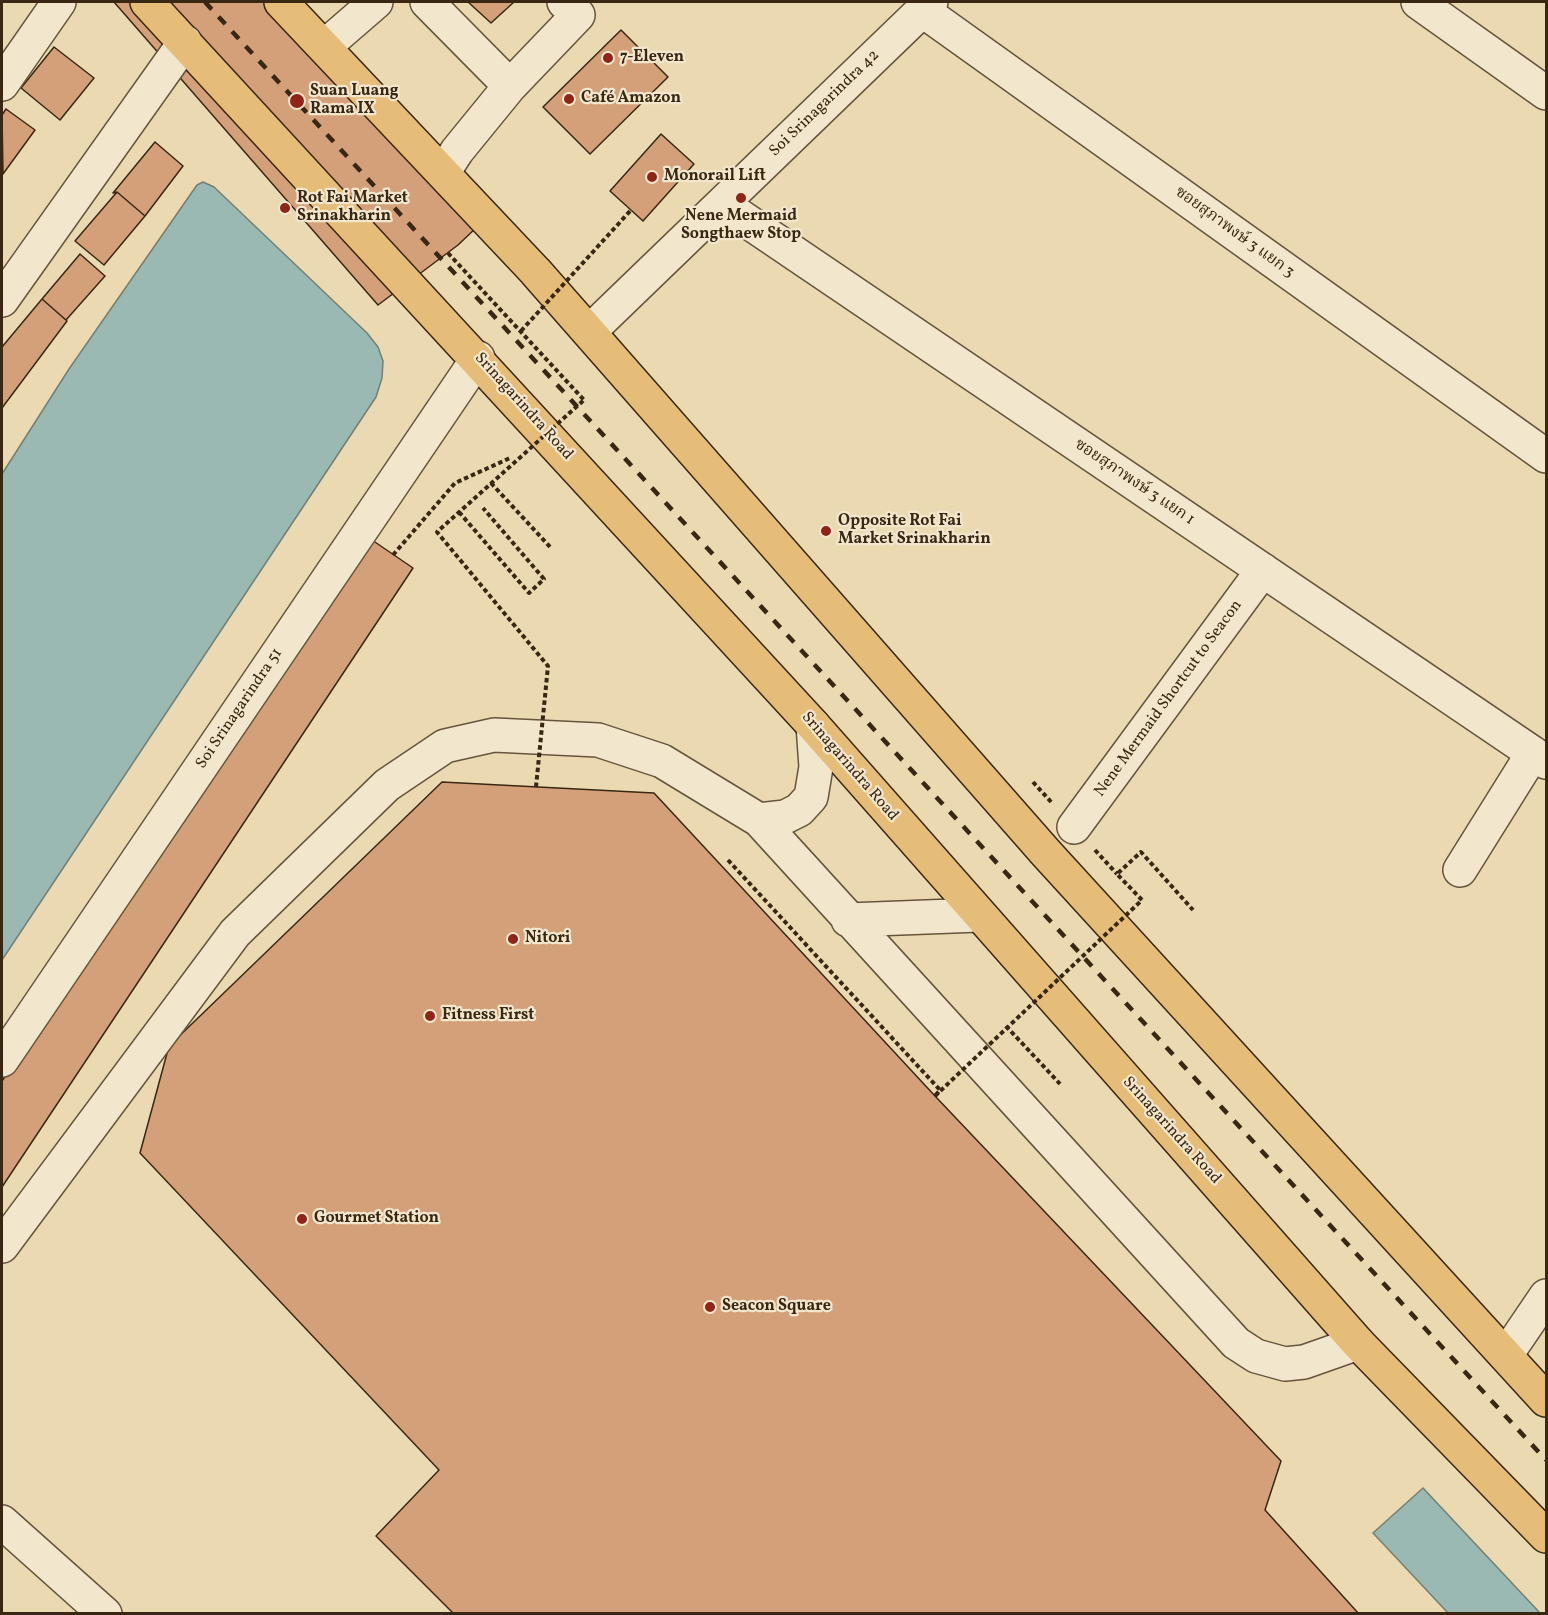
<!DOCTYPE html>
<html>
<head>
<meta charset="utf-8">
<style>
	body { margin:0 }
	#map { position:relative; width:1548px; height:1615px; overflow:hidden; background:#ebd9b2; font-family:Vollkorn,serif }
	canvas { display:block }
	.frame { position:absolute; inset:0; border:3px solid #392714; pointer-events:none }
</style>
</head>
<body>
<div id="map">
<canvas width="1548" height="1615"></canvas>
<div class="frame"></div>
</div>
<script>
const g = document.querySelector('canvas').getContext('2d');
g.lineJoin = 'round';
function fillPath(path, color) { g.fillStyle = color; g.fill(path, 'evenodd'); }
const shape = rows => new Path2D(rows.map(r => 'M' + r).join(''));
function trace(path, color, width, dash) { g.strokeStyle = color; g.lineWidth = width; g.lineCap = dash ? 'butt' : 'round'; g.setLineDash(dash || []); g.stroke(path); }
function label(font, color, halo, rows, align = 'center') {
  g.font = font + ' Vollkorn,"Noto Serif Thai",serif'; g.lineWidth = 4.5; g.setLineDash([]); g.textBaseline = 'middle'; g.strokeStyle = halo; g.fillStyle = color; for (const [text, x, y, turn = 0] of rows) {
    g.save(); g.translate(x, y); g.rotate((+turn || 0) * Math.PI / 180); g.textAlign = isNaN(turn) ? turn : align; if (halo) g.strokeText(text, 0, 0); g.fillText(text, 0, 0); g.restore();
  }
}
const water = shape([
	[203,182,214,187,367,333,378,347,383,361,382,378,376,397,2,960,2,474,69,369,197,185,203,182],
	[1423,1488,1540,1613,1448,1613,1373,1533,1423,1488]
]);
fillPath(water, '#99b9b2');
trace(water, '#737f73', 1.5);
const building = shape([
	[114,2,286,2,478,226,458,245,378,305,114,2],
	[468,2,514,2,491,23,468,2],
	[621,30,668,77,590,154,543,107,621,30],
	[54,47,94,78,60,120,21,88,54,47],
	[6,109,35,130,3,174,2,115,6,109],
	[661,134,694,164,643,221,610,191,661,134],
	[155,142,183,166,145,216,117,192,113,193,155,142],
	[117,192,145,216,104,265,75,241,117,192],
	[80,254,105,276,66,320,42,299,80,254],
	[42,299,67,321,2,408,2,347,42,299],
	[372,540,413,568,2,1187,2,1081,372,540],
	[442,782,654,793,935,1096,1281,1461,1265,1510,1359,1614,454,1614,376,1536,439,1470,140,1153,169,1046,442,782]
]);
fillPath(building, '#d4a07a');
trace(building, '#392714', 1.5);
const minor = shape([
	[427,2,510,86],
	[1418,2,1546,93],
	[922,10,1546,456],
	[324,47,376,2],
	[2,84,59,2],
	[443,173,457,151,510,86,578,15,564,2],
	[722,204,1546,762],
	[2,300,185,42],
	[589,332,931,2],
	[759,820,785,817,799,810,811,797,816,767,813,725],
	[1074,827,1263,570],
	[1460,870,1533,753],
	[848,920,979,915],
	[2,1060,478,358],
	[2,1246,235,933,387,785,445,746,494,735,598,740,662,761,759,820,1236,1343,1256,1356,1285,1364,1304,1362,1358,1343],
	[1506,1355,1546,1296],
	[2,1522,105,1614]
]);
const major = shape([
	[147,2,813,725,1358,1343,1546,1536],
	[281,2,535,271,1046,853,1546,1400]
]);
trace(minor, '#66543c', 36);
trace(major, '#392714', 36);
trace(shape([
	[448,253,584,400],
	[491,483,551,548],
	[459,512,529,593,544,579,483,508],
	[393,555,455,483,510,458],
	[1033,782,1052,803],
	[1095,850,1117,874],
	[728,860,940,1090,935,1096],
	[1142,900,1117,874,1141,852,1193,910],
	[1006,1026,1060,1084]
]), '#392714', 4, [4.5, 3]);
trace(minor, '#f2e6cd', 33);
trace(major, '#e6bc79', 33);
trace(shape([
	[205,2,1546,1460]
]), '#392714', 4.5, [10, 10]);
trace(shape([
	[521,331,631,210],
	[536,787,548,666,437,532,584,400],
	[935,1096,1142,900]
]), '#392714', 4, [4.5, 3]);
for (const [x, y, r, color] of [
	[608,58,6,"#8f2418"],
	[569,99,6,"#8f2418"],
	[297,101,8,"#8f2418"],
	[652,177,6,"#8f2418"],
	[741,198,6,"#8f2418"],
	[285,208,6,"#8f2418"],
	[826,531,6,"#8f2418"],
	[513,939,6,"#8f2418"],
	[430,1016,6,"#8f2418"],
	[302,1219,6,"#8f2418"],
	[710,1307,6,"#8f2418"]
]) { const dot = new Path2D(); dot.arc(x, y, r, 0, 2 * Math.PI); g.fillStyle = color; g.fill(dot); trace(dot, '#f2e6cd', 2); }
label('bold 16px', '#392714', '#f2e6cd', [
	["7-Eleven",620,58],
	["Suan Luang",310,92],
	["Rama IX",310,110],
	["Café Amazon",581,99],
	["Monorail Lift",664,177],
	["Rot Fai Market",297,199],
	["Srinakharin",297,217],
	["Nene Mermaid",741,217,"center"],
	["Songthaew Stop",741,235,"center"],
	["Opposite Rot Fai",838,522],
	["Market Srinakharin",838,540],
	["Nitori",525,939],
	["Fitness First",442,1016],
	["Gourmet Station",314,1219],
	["Seacon Square",722,1307]
], 'left');
label('16px', '#392714', '#f2e6cd', [
	["Soi Srinagarindra 42",825,104,-44],
	["ซอยสุภาพงษ์ 3 แยก 3",1234,233,36],
	["Srinagarindra Road",523,407,48],
	["ซอยสุภาพงษ์ 3 แยก 1",1134,483,34],
	["Nene Mermaid Shortcut to Seacon",1169,699,-54],
	["Soi Srinagarindra 51",240,709,-56],
	["Srinagarindra Road",849,767,49],
	["Srinagarindra Road",1171,1131,48]
]);
</script>
</body>
</html>
